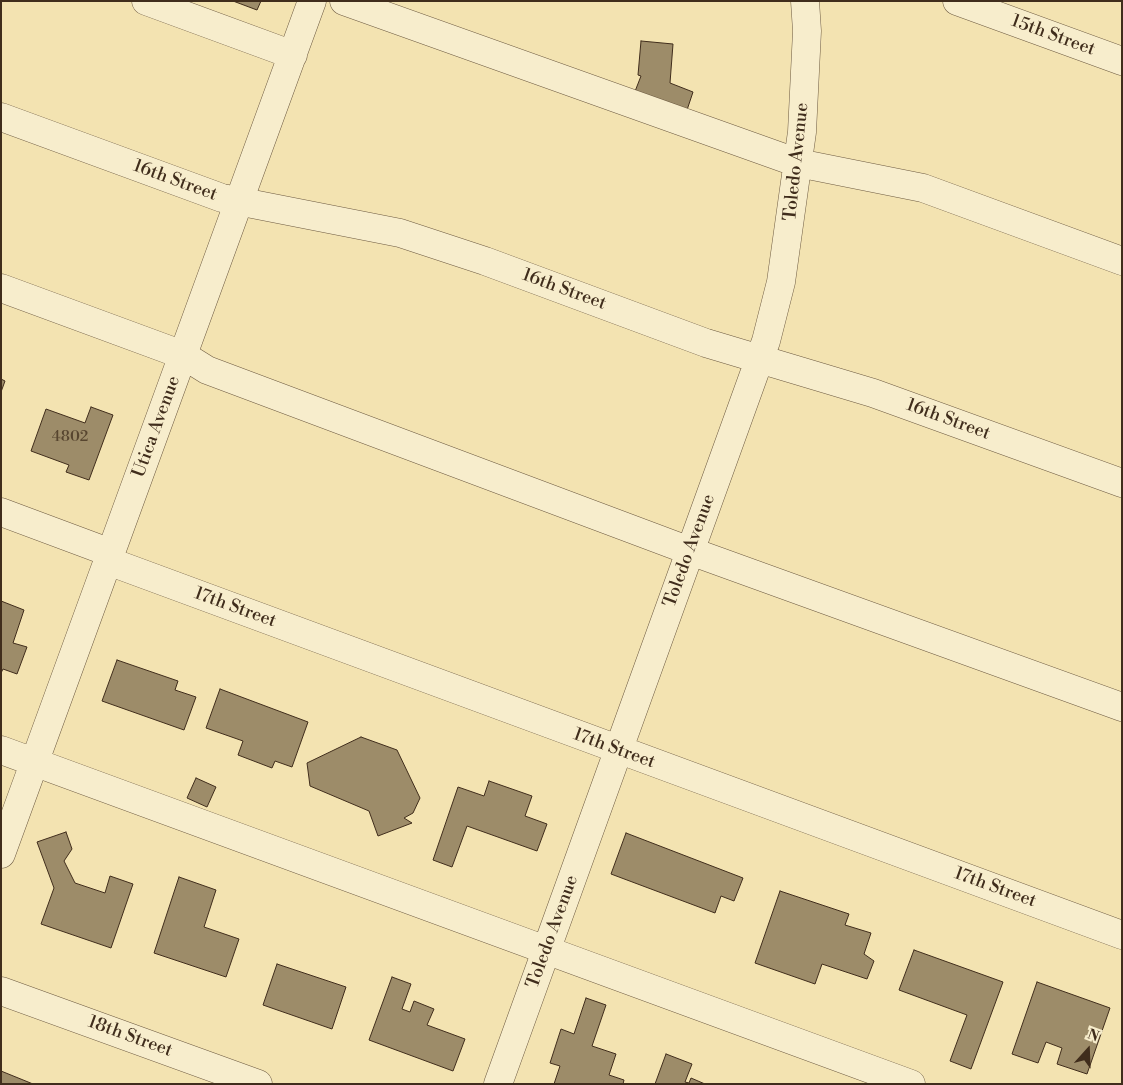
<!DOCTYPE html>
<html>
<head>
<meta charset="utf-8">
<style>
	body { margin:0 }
	#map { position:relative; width:1123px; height:1085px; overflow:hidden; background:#f3e3b1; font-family:"Libre Bodoni",serif }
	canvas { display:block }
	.frame { position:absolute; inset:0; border:2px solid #402d1c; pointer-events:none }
	.north { position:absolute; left:1063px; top:1025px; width:50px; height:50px; -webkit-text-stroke:4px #f7edcc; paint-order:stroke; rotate:20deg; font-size:14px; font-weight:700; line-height:20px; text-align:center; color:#402d1c }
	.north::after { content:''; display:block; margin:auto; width:18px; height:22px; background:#402d1c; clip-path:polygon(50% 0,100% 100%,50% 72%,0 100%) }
</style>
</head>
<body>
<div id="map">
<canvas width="1123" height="1085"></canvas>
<div class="frame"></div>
<div class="north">N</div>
</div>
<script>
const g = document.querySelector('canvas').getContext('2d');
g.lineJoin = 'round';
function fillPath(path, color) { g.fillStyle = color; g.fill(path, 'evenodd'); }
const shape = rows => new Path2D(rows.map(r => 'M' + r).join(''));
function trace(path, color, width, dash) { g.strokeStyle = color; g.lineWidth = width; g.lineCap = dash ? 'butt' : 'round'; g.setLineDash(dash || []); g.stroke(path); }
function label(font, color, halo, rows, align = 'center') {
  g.font = font + ' "Libre Bodoni",serif'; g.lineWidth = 4; g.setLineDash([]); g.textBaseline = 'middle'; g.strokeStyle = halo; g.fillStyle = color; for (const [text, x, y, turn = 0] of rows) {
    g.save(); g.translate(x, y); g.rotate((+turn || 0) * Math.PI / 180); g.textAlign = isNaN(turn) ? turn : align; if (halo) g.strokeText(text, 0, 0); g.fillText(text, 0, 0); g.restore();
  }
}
const building = shape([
	[233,1,261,1,257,10,233,1],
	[641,41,673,44,670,83,693,92,686,113,634,94,641,76,638,75,641,41],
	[1,379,5,381,1,392,1,379],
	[91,407,113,415,89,480,66,472,69,465,31,451,46,409,85,423,91,407],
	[1,601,24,610,13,643,27,647,17,674,3,669,1,673,1,601],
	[117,660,178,681,175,690,196,697,184,730,102,701,117,660],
	[220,689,308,722,292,767,275,761,272,768,238,755,243,741,206,728,220,689],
	[361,737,397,750,420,798,413,813,404,818,412,823,378,836,369,811,310,786,307,763,361,737],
	[196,778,216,787,207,807,187,798,196,778],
	[489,781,532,796,525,816,547,824,537,851,467,826,452,867,433,860,458,787,484,796,489,781],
	[66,832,72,849,64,861,75,883,105,893,110,876,133,884,111,948,41,924,54,888,37,842,66,832],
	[626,833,743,878,734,901,721,896,715,913,611,874,626,833],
	[179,877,216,890,204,927,239,939,226,977,154,953,179,877],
	[780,891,849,914,845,925,871,933,864,954,874,961,867,979,822,964,815,984,755,963,780,891],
	[914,950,1003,982,971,1069,950,1061,967,1015,899,990,914,950],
	[277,964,346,987,332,1029,263,1005,277,964],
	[392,977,411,984,402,1009,410,1012,414,1001,434,1009,427,1025,465,1039,453,1071,369,1040,392,977],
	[1037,982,1110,1008,1087,1074,1057,1064,1062,1048,1046,1042,1038,1063,1012,1054,1037,982],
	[586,998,606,1005,592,1046,616,1054,609,1075,624,1080,623,1084,554,1084,560,1066,550,1063,561,1029,574,1034,586,998],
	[666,1054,692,1064,685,1082,689,1083,691,1078,705,1084,655,1084,666,1054],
	[1,1071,33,1084,1,1084,1,1071]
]);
fillPath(building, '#9d8c69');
trace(building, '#402d1c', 1);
const minor = shape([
	[146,1,293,55],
	[344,1,798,163,923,188,1122,261],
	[957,1,1122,61],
	[1,117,222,198,400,233,485,261,706,343,873,393,1122,483],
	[1,288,183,355,207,370,690,551,1122,707],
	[1,512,111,553],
	[108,561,1122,935],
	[1,750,911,1084],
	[1,854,312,1],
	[1,991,258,1084],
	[498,1084,766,341,781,282,802,132,807,31,805,1]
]);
trace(minor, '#6d5a41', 29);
trace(minor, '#f7edcc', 28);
label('15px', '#57452f', null, [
	["4802",70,437]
]);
label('18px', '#402d1c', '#f7edcc', [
	["15th Street",1053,36,20],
	["Toledo Avenue",797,162,-84],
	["16th Street",175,181,20],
	["16th Street",564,290,20],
	["16th Street",948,420,20],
	["Utica Avenue",157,427,-70],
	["Toledo Avenue",690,551,-70],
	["17th Street",235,608,20],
	["17th Street",614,749,20],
	["17th Street",995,888,20],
	["Toledo Avenue",553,932,-70],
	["18th Street",130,1037,20]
]);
</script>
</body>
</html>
